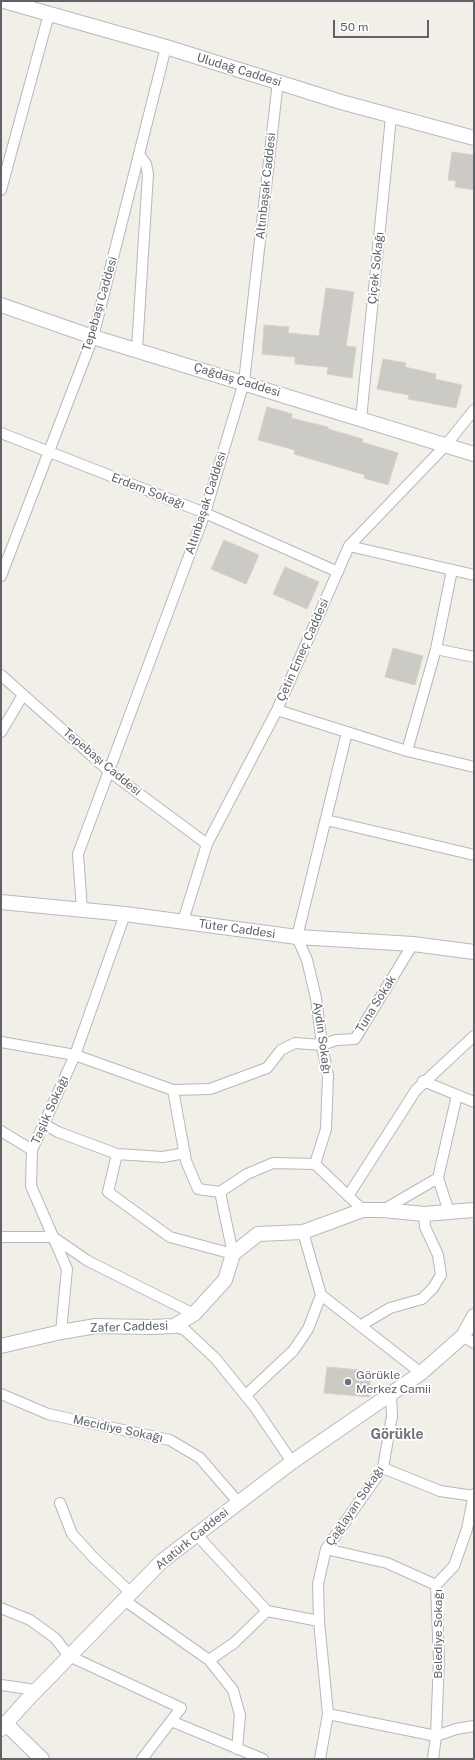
<!DOCTYPE html>
<html>
<head>
<meta charset="utf-8">
<style>
	body { margin:0 }
	#map { position:relative; width:475px; height:1760px; overflow:hidden; background:#f1efe8; font-family:"Public Sans",sans-serif }
	canvas { display:block }
	.frame { position:absolute; inset:0; border:2px solid #5f6368; pointer-events:none }
	.scale { position:absolute; left:333px; top:20px; width:96px; height:18px; box-sizing:border-box; border:2px solid #5f6368; border-top:0; padding-left:5px; font-size:12px; line-height:14px; white-space:nowrap; color:#5f6368; -webkit-text-stroke:3px #fff; paint-order:stroke }
</style>
</head>
<body>
<div id="map">
<canvas width="475" height="1760"></canvas>
<div class="frame"></div>
<div class="scale">50 m</div>
</div>
<script>
const g = document.querySelector('canvas').getContext('2d');
g.lineJoin = 'round';
function fillPath(path, color) { g.fillStyle = color; g.fill(path, 'evenodd'); }
const shape = rows => new Path2D(rows.map(r => 'M' + r).join(''));
function trace(path, color, width, dash) { g.strokeStyle = color; g.lineWidth = width; g.lineCap = dash ? 'butt' : 'round'; g.setLineDash(dash || []); g.stroke(path); }
function label(font, color, halo, rows, align = 'center') {
  g.font = font + ' "Public Sans",sans-serif'; g.lineWidth = 3.5; g.setLineDash([]); g.textBaseline = 'middle'; g.strokeStyle = halo; g.fillStyle = color; for (const [text, x, y, turn = 0] of rows) {
    g.save(); g.translate(x, y); g.rotate((+turn || 0) * Math.PI / 180); g.textAlign = isNaN(turn) ? turn : align; if (halo) g.strokeText(text, 0, 0); g.fillText(text, 0, 0); g.restore();
  }
}
const building = shape([
	[452,152,474,155,474,190,455,187,456,181,448,180,452,152],
	[326,288,354,292,346,346,356,347,352,378,327,374,328,367,295,364,295,357,262,354,264,325,289,327,288,333,319,336,326,288],
	[383,359,406,363,405,367,436,374,435,379,462,385,456,408,408,399,409,395,377,389,383,359],
	[267,407,292,414,291,418,328,427,328,429,363,439,362,442,398,453,388,485,364,478,365,475,294,454,295,450,258,440,267,407],
	[224,540,259,555,246,584,211,569,224,540],
	[285,567,319,582,307,609,273,594,285,567],
	[393,648,423,656,415,685,385,677,393,648],
	[327,1367,371,1371,369,1397,324,1393,327,1367]
]);
fillPath(building, '#cccac5');
trace(building, '#d6d1c6', 1);
const street = shape([
	[1,190,49,14],
	[137,349,148,174,146,164,139,154],
	[361,419,391,117],
	[1,433,205,513,338,572],
	[349,546,474,575],
	[1,576,93,337,166,47],
	[436,649,474,657],
	[1,675,110,772,207,844],
	[277,710,407,751,474,767],
	[1,732,23,695],
	[407,751,436,649,452,570],
	[326,820,474,855],
	[82,910,78,854,205,513,244,382,278,81],
	[183,921,207,844,277,710,349,546,445,446,474,410],
	[1,1042,75,1055,173,1090,186,1161,198,1189,220,1192,233,1254,170,1237,108,1192,117,1154],
	[423,1081,474,1102],
	[173,1090,210,1089,267,1068,281,1050,295,1043,322,1045,336,1040,355,1039,413,944],
	[44,1124,58,1132,117,1154,163,1157,185,1153],
	[1,1131,32,1150],
	[315,1164,326,1129,328,1076,322,1045,316,998,307,960,297,937,347,732],
	[220,1192,247,1174,273,1163,315,1164,363,1210],
	[348,1196,416,1090,474,1036],
	[383,1210,438,1178],
	[449,1212,438,1178,457,1095],
	[303,1232,321,1295,421,1373],
	[1,1237,53,1237,88,1261,194,1314],
	[174,1326,185,1330,215,1358,254,1406,292,1462],
	[360,1326,390,1308,422,1299,433,1288,441,1275,438,1255,425,1227,424,1214],
	[61,1332,67,1269,31,1186,32,1150,75,1055,125,914],
	[463,1336,474,1343],
	[1,1394,48,1414,170,1440,200,1458,238,1502],
	[246,1395,293,1351,308,1329,321,1295],
	[383,1468,440,1491,474,1496],
	[60,1503,72,1534,94,1558,131,1593],
	[196,1534,267,1611],
	[326,1549,387,1563,436,1585],
	[124,1600,209,1660,233,1690,240,1715,237,1749],
	[1,1608,30,1620,55,1638,69,1656,181,1708,142,1759],
	[209,1660,234,1643,267,1611,319,1621],
	[1,1685,36,1690],
	[328,1714,436,1736,456,1729,474,1726],
	[171,1721,263,1759],
	[320,1759,328,1714,319,1621,318,1584,326,1549,383,1468,392,1416,391,1396],
	[433,1759,436,1736,439,1659,436,1585,454,1566,467,1529,474,1494]
]);
const secondary = shape([
	[4,1,166,47,341,102,474,138],
	[1,305,93,337,474,454],
	[1,902,125,914,297,937,413,944,474,952],
	[1,1346,61,1332,96,1326,151,1327,174,1326,194,1314,225,1280,233,1254,258,1234,303,1232,363,1210,383,1210,424,1214,474,1210],
	[6,1724,42,1759],
	[1,1729,26,1701,162,1561,292,1462,421,1373,463,1336,474,1316]
]);
trace(street, '#b5b8bc', 12);
trace(secondary, '#b6babf', 16);
trace(street, '#fff', 10);
trace(secondary, '#fff', 14);
for (const [x, y, r, color] of [
	[348,1382,4,"#6b7280"]
]) { const dot = new Path2D(); dot.arc(x, y, r, 0, 2 * Math.PI); g.fillStyle = color; g.fill(dot); trace(dot, '#fff', 1.5); }
label('12px', '#5f6368', '#fff', [
	["Uludağ Caddesi",239,70,17],
	["Altınbaşak Caddesi",266,186,-84],
	["Çiçek Sokağı",376,268,-84],
	["Tepebaşı Caddesi",100,304,-74],
	["Çağdaş Caddesi",237,380,17],
	["Erdem Sokağı",148,491,21],
	["Altınbaşak Caddesi",206,503,-72],
	["Çetin Emeç Caddesi",303,650,-66],
	["Tepebaşı Caddesi",102,762,40],
	["Tüter Caddesi",237,929,8],
	["Tuna Sokak",376,1004,-58],
	["Aydın Sokağı",322,1038,82],
	["Taşlık Sokağı",50,1110,-66],
	["Zafer Caddesi",129,1327,-2],
	["Mecidiye Sokağı",118,1429,12],
	["Çağlayan Sokağı",355,1506,-56],
	["Atatürk Caddesi",192,1539,-39],
	["Belediye Sokağı",438,1634,-90]
]);
label('12px', '#5b616d', '#fff', [
	["Görükle",356,1375],
	["Merkez Camii",356,1389]
], 'left');
label('bold 14px', '#70757a', '#fff', [
	["Görükle",397,1435]
]);
</script>
</body>
</html>
